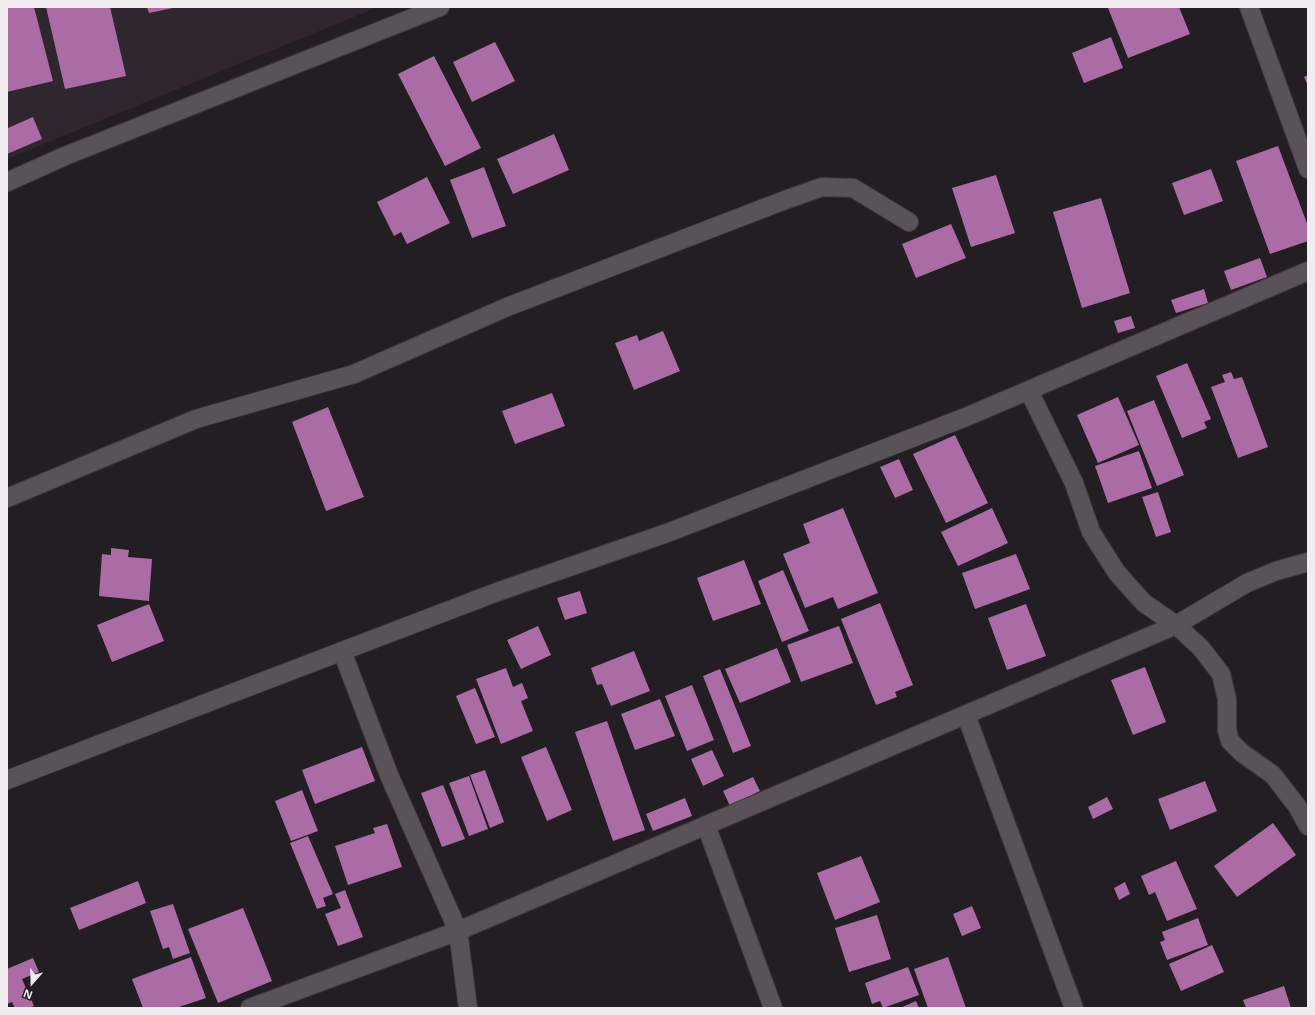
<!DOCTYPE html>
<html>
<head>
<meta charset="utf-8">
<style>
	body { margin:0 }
	#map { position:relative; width:1315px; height:1015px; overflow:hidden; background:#231e23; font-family:"Noto Sans",sans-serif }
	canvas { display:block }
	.frame { position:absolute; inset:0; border:8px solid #f0ecf0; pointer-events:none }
	.north { position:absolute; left:12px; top:963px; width:40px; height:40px; -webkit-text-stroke:3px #231e23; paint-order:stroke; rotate:200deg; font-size:11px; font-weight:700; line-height:16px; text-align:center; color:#f0ecf0 }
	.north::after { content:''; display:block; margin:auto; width:14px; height:18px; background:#f0ecf0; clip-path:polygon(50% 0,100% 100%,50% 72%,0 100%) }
</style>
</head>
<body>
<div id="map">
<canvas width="1315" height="1015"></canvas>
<div class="frame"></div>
<div class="north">N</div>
</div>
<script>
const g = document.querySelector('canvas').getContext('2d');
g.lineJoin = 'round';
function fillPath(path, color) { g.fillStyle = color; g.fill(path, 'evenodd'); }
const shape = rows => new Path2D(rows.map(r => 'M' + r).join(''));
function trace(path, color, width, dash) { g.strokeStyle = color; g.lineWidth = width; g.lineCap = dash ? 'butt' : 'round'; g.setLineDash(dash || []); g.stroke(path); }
fillPath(shape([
	[7,7,378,7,7,159]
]), '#30262f');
fillPath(shape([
	[7,7,34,7,53,81,7,92],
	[46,7,110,7,126,76,65,89],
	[147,7,172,7,173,8,149,13],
	[1111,7,1179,7,1190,34,1128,58,1108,8],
	[1111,37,1123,68,1084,83,1072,53],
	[495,42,515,81,472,102,453,62],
	[434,56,481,148,445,166,398,74],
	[1308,75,1308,86,1304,77],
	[33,117,42,139,7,154,7,125,8,128],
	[554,134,569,170,513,194,497,159],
	[1278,146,1308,226,1308,241,1270,254,1236,161],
	[484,167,506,226,472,238,450,180],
	[1211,169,1223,201,1184,215,1172,183],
	[996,175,1015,233,971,247,952,188],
	[427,177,450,223,407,244,401,232,394,236,377,202],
	[1101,198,1130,293,1082,308,1053,212],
	[951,224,966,258,916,278,902,244],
	[1260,258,1267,277,1231,290,1224,271],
	[1204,289,1208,303,1176,313,1171,300],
	[1131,316,1135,328,1118,333,1114,321],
	[663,331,680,371,634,390,615,343,637,335,639,341],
	[1187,363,1211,419,1204,422,1207,428,1182,438,1156,376],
	[1231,372,1234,379,1242,377,1268,447,1238,458,1211,387,1225,382,1222,375],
	[552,393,565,426,515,444,502,411],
	[1118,397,1139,445,1098,463,1077,415],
	[1154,400,1184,475,1157,486,1127,411],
	[328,407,364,497,326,511,292,422],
	[955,435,988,503,946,523,913,454],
	[1139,451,1152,488,1108,503,1095,466],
	[899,459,913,490,895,498,880,467],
	[1158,492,1171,532,1156,537,1142,497],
	[843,508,878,593,838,609,833,597,805,608,783,554,810,543,803,524],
	[992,508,1008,543,958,566,941,532],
	[111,548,129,550,128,557,152,559,149,601,99,596,102,554,111,555],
	[1016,554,1030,589,975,609,962,573],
	[744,560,761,604,713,621,697,578],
	[783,570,809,631,782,642,758,581],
	[580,591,587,613,565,620,557,598],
	[880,603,913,685,895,692,897,697,876,705,841,619],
	[149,604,164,641,112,662,97,625],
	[1026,604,1046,656,1007,670,988,618],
	[538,626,551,655,521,669,507,640],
	[839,626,853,663,801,682,787,645],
	[777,648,791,682,740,703,725,669],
	[634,651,650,691,611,706,602,684,597,685,591,668],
	[1145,667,1166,722,1133,735,1111,680],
	[506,668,513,687,522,683,528,698,521,701,533,731,501,744,476,679],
	[720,669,751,746,733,753,703,676],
	[692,685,714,740,687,751,665,696],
	[475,688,495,737,476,744,456,696],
	[660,699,675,736,635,750,621,714],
	[607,721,645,830,613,841,575,732],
	[362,747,375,781,315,804,302,770],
	[546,747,572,810,547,821,521,757],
	[712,750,724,776,703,786,691,759],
	[485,770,504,822,490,828,470,775],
	[469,776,488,829,469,836,449,783],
	[753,777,760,791,730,806,723,791],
	[1205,781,1217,811,1170,830,1158,799],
	[443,785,465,839,442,847,421,793],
	[302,790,318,831,291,841,275,801],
	[1107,797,1113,809,1093,819,1088,807],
	[685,798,692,816,653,831,646,814],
	[1273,823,1296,855,1237,897,1214,866],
	[387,824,402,867,348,885,335,846,375,833,373,828],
	[308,836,333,894,323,898,326,906,317,909,290,843],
	[861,856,880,902,835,920,817,873],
	[1176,861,1197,909,1167,921,1155,892,1149,895,1141,876],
	[138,881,146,903,79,930,70,908],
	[1125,882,1130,894,1119,900,1114,888],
	[345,890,363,937,338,946,325,914,341,908,335,894],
	[173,904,190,953,173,959,169,947,163,949,150,911],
	[972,906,981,928,962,936,953,914],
	[243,908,272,981,218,1003,188,929],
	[877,915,891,959,849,972,835,928],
	[1198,918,1208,945,1167,960,1160,942,1165,940,1162,932],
	[1212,945,1224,972,1181,991,1169,964],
	[191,957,206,998,176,1008,143,1008,132,979],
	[948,957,966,1008,928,1008,914,969],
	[33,958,39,972,22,979,34,1006,29,1008,15,1008,12,1002,7,1004,7,969],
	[908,967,919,995,883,1008,880,1001,872,1004,865,983],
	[1284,986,1291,1008,1246,1008,1243,1000],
	[916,1001,919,1008,900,1008]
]), '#ab6ca5');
const minor = shape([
	[1249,7,1308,169],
	[7,182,65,156,440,7],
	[1029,391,1074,483,1091,532,1117,573,1144,603,1176,625,1201,648,1221,674,1227,699,1227,730,1230,741,1242,753,1273,775,1297,806,1308,826],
	[7,498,196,419,354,374,507,307,785,200,822,187,853,188,909,222],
	[342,651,389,775,458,931,1176,625,1247,583,1276,571,1308,562],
	[966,715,1074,1008],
	[7,780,196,707,497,592,667,533,966,417,1308,271],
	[706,825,773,1008],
	[250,1008,458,931,468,1008]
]);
trace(minor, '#3f3a3e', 20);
trace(minor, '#595258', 18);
</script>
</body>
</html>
